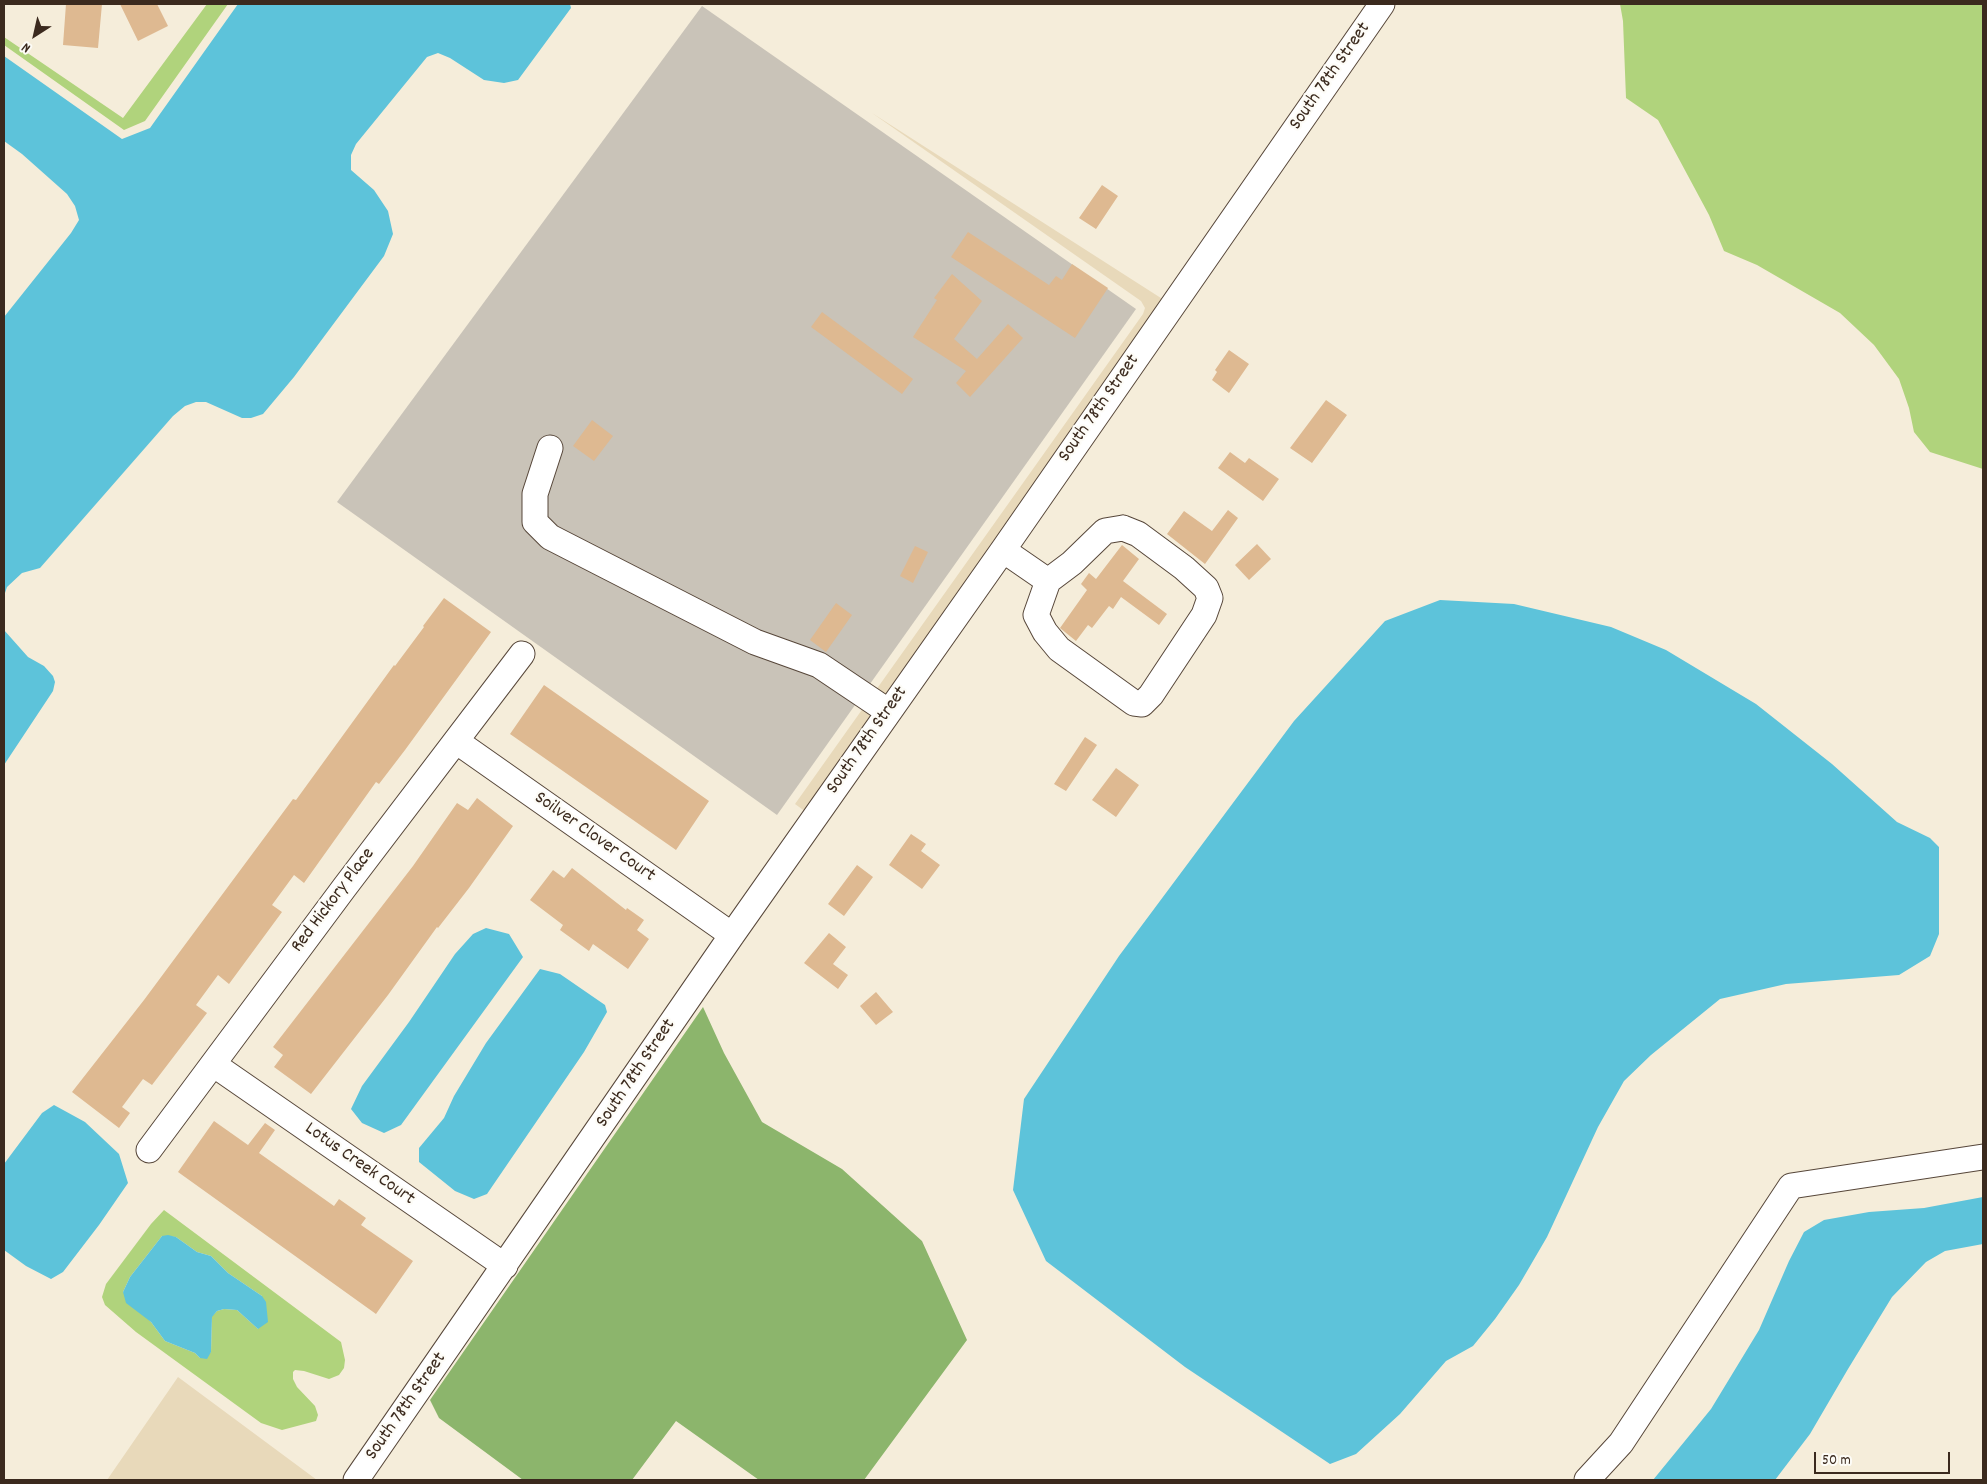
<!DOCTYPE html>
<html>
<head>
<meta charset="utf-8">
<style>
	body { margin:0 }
	#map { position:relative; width:1987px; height:1484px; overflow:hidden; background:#f5edda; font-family:Dekko,sans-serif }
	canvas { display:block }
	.frame { position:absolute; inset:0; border:5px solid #3b2a1e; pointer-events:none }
	.north { position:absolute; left:10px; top:10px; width:50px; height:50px; -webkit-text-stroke:4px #fdfcf7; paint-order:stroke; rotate:215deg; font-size:14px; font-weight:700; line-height:20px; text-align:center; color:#3b2a1e }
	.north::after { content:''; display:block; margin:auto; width:18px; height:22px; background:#3b2a1e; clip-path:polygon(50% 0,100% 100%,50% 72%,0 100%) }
	.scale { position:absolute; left:1814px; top:1452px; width:136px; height:22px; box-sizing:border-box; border:2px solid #3b2a1e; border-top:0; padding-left:6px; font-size:15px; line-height:18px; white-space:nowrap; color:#3b2a1e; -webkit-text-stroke:4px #fdfcf7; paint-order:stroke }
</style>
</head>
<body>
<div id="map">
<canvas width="1987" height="1484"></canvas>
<div class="frame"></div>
<div class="north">N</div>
<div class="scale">50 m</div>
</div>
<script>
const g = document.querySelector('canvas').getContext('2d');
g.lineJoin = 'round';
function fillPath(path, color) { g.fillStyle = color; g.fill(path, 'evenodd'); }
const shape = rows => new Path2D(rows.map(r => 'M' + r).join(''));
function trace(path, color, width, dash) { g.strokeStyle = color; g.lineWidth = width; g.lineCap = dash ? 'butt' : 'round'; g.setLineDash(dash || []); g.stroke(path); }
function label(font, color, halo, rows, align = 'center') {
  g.font = font + ' Dekko,sans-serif'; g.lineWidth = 4.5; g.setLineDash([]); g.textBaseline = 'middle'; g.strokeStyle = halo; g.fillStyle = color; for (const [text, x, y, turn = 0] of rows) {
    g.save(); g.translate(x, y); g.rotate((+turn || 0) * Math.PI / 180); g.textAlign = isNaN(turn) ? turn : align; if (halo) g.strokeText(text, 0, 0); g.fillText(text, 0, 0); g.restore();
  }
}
fillPath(shape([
	[872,113,1164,300,806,812,795,804,1143,314,1145,308,1141,301],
	[178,1377,317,1480,107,1480]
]), '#e8d9ba');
fillPath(shape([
	[702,6,1136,309,777,815,337,502]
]), '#c9c3b8');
fillPath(shape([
	[207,4,228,4,145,121,124,130,4,45,4,37,123,118],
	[1620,4,1983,4,1983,469,1930,452,1914,432,1909,408,1899,379,1874,345,1840,313,1757,265,1724,251,1709,215,1658,120,1626,98,1623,21],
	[164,1210,341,1342,345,1360,344,1368,339,1375,329,1379,304,1371,295,1370,293,1372,293,1379,297,1387,315,1406,318,1415,316,1421,282,1430,261,1423,136,1332,105,1305,102,1297,106,1284,151,1224],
	[162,1236,176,1237,197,1252,211,1256,228,1273,262,1296,258,1329,237,1310,224,1309,217,1311,212,1316,211,1352,200,1358,195,1353,165,1341,151,1322,123,1292,130,1277]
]), '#b0d37c');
fillPath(shape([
	[703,1007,724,1053,762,1122,842,1169,922,1241,967,1340,864,1480,759,1480,676,1421,632,1480,523,1480,439,1418,430,1400]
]), '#8cb56c');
fillPath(shape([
	[238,4,570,4,571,8,518,80,504,83,484,80,450,58,438,53,427,57,356,144,351,155,351,170,374,190,388,211,393,234,384,256,294,377,263,414,251,418,242,418,206,402,196,402,185,406,173,416,40,568,22,573,7,587,4,596,4,317,71,233,79,220,75,206,67,194,22,154,4,141,4,56,122,139,150,128],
	[1440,600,1514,604,1611,627,1666,650,1756,704,1832,764,1897,822,1930,838,1939,847,1939,934,1930,956,1899,975,1786,984,1720,999,1651,1055,1624,1081,1598,1127,1547,1237,1519,1285,1495,1319,1473,1346,1446,1361,1400,1414,1356,1454,1330,1464,1185,1367,1046,1261,1013,1190,1024,1099,1119,956,1294,721,1385,621],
	[4,630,28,657,44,666,53,676,55,682,53,691,4,765],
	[486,928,509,934,523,957,401,1125,384,1133,362,1123,351,1109,362,1086,409,1022,455,954,473,934],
	[540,969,560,974,605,1005,607,1012,584,1052,487,1194,474,1199,455,1191,419,1162,419,1148,444,1118,454,1096,486,1043],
	[54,1105,85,1122,119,1154,128,1183,99,1225,63,1272,51,1279,26,1266,4,1250,4,1164,42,1113],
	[1983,1197,1983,1244,1945,1251,1926,1262,1892,1297,1848,1369,1810,1434,1775,1480,1653,1480,1711,1409,1759,1330,1789,1261,1804,1232,1824,1220,1869,1212,1924,1208],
	[168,1235,176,1237,197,1252,211,1256,228,1273,262,1296,266,1302,268,1322,258,1329,237,1310,224,1309,217,1311,212,1317,211,1352,207,1359,200,1358,195,1353,165,1341,151,1322,126,1303,123,1292,130,1277,162,1236]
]), '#5dc3da');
fillPath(shape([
	[66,4,102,4,98,48,63,45],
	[120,4,157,4,168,26,138,41],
	[1102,185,1118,196,1096,229,1079,218],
	[968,232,1049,285,1056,276,1062,280,1072,264,1108,288,1075,338,951,257],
	[952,274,982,301,954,339,977,359,1008,324,1023,338,970,397,956,383,966,371,913,337,937,300,934,298],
	[822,312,913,379,902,394,811,327],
	[1229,350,1249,364,1229,393,1212,380,1217,372,1215,370],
	[1326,400,1347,415,1312,463,1290,448],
	[592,420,613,436,594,461,573,446],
	[1230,452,1245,463,1249,458,1279,479,1263,501,1218,468],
	[1228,510,1238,518,1205,564,1167,534,1184,511,1212,531],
	[1257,544,1271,559,1249,580,1235,565],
	[1122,545,1139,559,1123,581,1167,614,1159,625,1121,597,1113,609,1109,606,1092,628,1088,625,1076,641,1060,628,1087,590,1081,584,1089,573,1096,579],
	[915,546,928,552,913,583,900,576],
	[444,598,491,632,405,750,379,784,376,782,304,883,294,875,272,905,282,912,229,984,218,975,196,1005,207,1013,152,1085,143,1079,122,1107,130,1113,119,1128,72,1092,144,1000,293,799,296,800,394,665,395,666,424,627,423,626],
	[836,603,852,615,826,652,810,640],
	[544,685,709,801,676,850,510,734],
	[1085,737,1097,745,1066,791,1054,784],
	[1116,768,1139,785,1116,817,1092,800],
	[477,798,513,826,469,888,438,928,437,927,388,995,311,1094,274,1067,283,1055,273,1047,413,866,457,803,468,810],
	[911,834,926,844,921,851,940,865,922,889,889,865],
	[857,865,873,877,844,916,828,904],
	[572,868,626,910,627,908,644,920,637,930,649,939,628,969,593,944,589,951,560,930,563,925,530,900,553,870,564,878],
	[829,933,846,947,833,964,848,975,838,989,804,963],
	[876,992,893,1012,876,1025,860,1006],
	[214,1121,248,1145,265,1123,275,1130,259,1153,334,1206,339,1199,366,1218,361,1225,413,1261,376,1314,178,1172]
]), '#deb991');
const minor = shape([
	[550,448,535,494,535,522,550,537,755,642,819,665,889,712],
	[1123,528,1138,534,1184,568,1206,588,1210,598,1204,615,1151,695,1142,704,1134,703,1059,649,1045,632,1036,615,1048,581,1072,563,1105,531,1123,528],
	[1003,550,1048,581],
	[456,741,732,935],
	[213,1064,505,1266],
	[149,1150,344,888,522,654],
	[356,1480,732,935,1003,550,1382,4],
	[1587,1480,1621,1443,1791,1186,1983,1157]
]);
trace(minor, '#57473a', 27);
trace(minor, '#fff', 25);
label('19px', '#3b2a1e', '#fdfcf7', [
	["South 78th Street",1331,77,-55],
	["South 78th Street",1100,409,-55],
	["South 78th Street",868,741,-55],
	["Soilver Clover Court",594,838,35],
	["Red Hickory Place",334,901,-53],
	["South 78th Street",637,1074,-56],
	["Lotus Creek Court",359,1165,35],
	["South 78th Street",407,1407,-55]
]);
</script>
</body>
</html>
